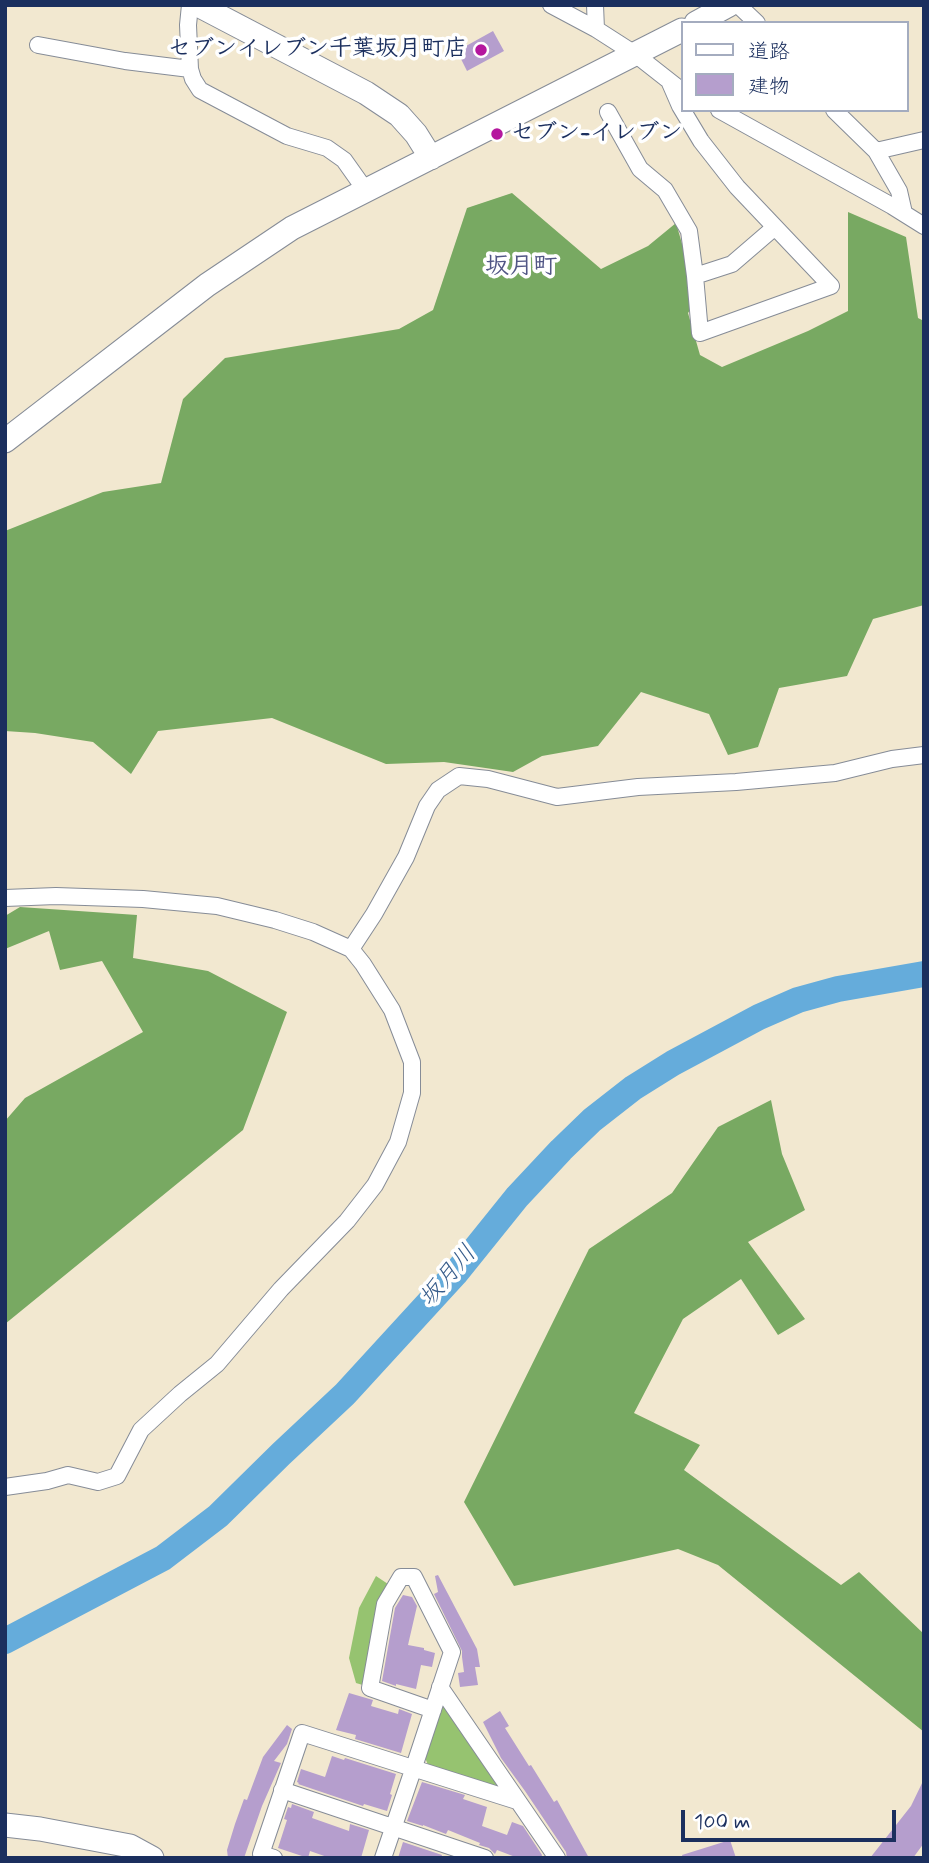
<!DOCTYPE html>
<html>
<head>
<meta charset="utf-8">
<style>
	body { margin:0 }
	#map { position:relative; width:929px; height:1863px; overflow:hidden; background:#f2e8d0; font-family:Mynerve,"Klee One",sans-serif }
	canvas { display:block }
	.frame { position:absolute; inset:0; border:7px solid #1b2f5e; pointer-events:none }
	.legend { position:absolute; left:681px; top:21px; width:228px; height:91px; box-sizing:border-box; background:#fff; border:2px solid #a4acbf; margin:0; padding:9px 12px; list-style:none; font-size:21px; color:#1b2f5e }
	.legend li { display:flex; align-items:center; gap:14px; height:35px }
	.legend b { width:35px; border:2px solid #a4acbf }
	.scale { position:absolute; left:681px; top:1810px; width:215px; height:32px; box-sizing:border-box; border:4px solid #1b2f5e; border-top:0; padding-left:9px; font-size:21px; line-height:24px; white-space:nowrap; color:#1b2f5e; -webkit-text-stroke:5px #fff; paint-order:stroke }
</style>
</head>
<body>
<div id="map">
<canvas width="929" height="1863"></canvas>
<div class="frame"></div>
<ul class="legend">
<li><b style="height:9px;background:#fff"></b>道路</li>
<li><b style="height:19px;background:#b59ecd"></b>建物</li>
</ul>
<div class="scale">100 m</div>
</div>
<script>
const g = document.querySelector('canvas').getContext('2d');
g.lineJoin = 'round';
function fillPath(path, color) { g.fillStyle = color; g.fill(path, 'evenodd'); }
const shape = rows => new Path2D(rows.map(r => 'M' + r).join(''));
function trace(path, color, width, dash) { g.strokeStyle = color; g.lineWidth = width; g.lineCap = dash ? 'butt' : 'round'; g.setLineDash(dash || []); g.stroke(path); }
function label(font, color, halo, rows, align = 'center') {
  g.font = font + ' Mynerve,"Klee One",sans-serif'; g.lineWidth = 7; g.setLineDash([]); g.textBaseline = 'middle'; g.strokeStyle = halo; g.fillStyle = color; for (const [text, x, y, turn = 0] of rows) {
    g.save(); g.translate(x, y); g.rotate((+turn || 0) * Math.PI / 180); g.textAlign = isNaN(turn) ? turn : align; if (halo) g.strokeText(text, 0, 0); g.fillText(text, 0, 0); g.restore();
  }
}
fillPath(shape([
	[376,1576,391,1586,366,1686,356,1683,349,1658,359,1608],
	[443,1699,504,1786,499,1790,428,1765,424,1755]
]), '#96c370');
fillPath(shape([
	[512,193,601,269,648,246,676,223,698,299,688,313,700,355,722,367,808,331,848,311,848,212,906,237,918,318,924,321,924,605,873,619,847,676,779,688,758,747,728,755,709,714,641,692,598,746,542,756,513,772,444,762,386,764,272,718,158,731,131,774,93,742,35,733,5,731,5,531,103,492,161,483,183,399,225,358,399,329,433,310,467,208],
	[20,907,137,915,133,958,208,971,287,1012,243,1130,5,1324,5,1121,25,1098,143,1032,102,961,60,970,49,931,5,949,5,916],
	[771,1100,782,1154,805,1210,748,1242,805,1319,778,1335,741,1279,683,1319,634,1413,700,1445,684,1470,841,1585,859,1572,924,1634,924,1732,718,1565,678,1549,514,1586,464,1502,589,1249,672,1193,718,1127]
]), '#78a962');
trace(shape([
	[5,1641,163,1558,218,1516,281,1454,345,1394,455,1274,517,1197,561,1150,592,1120,633,1088,673,1063,759,1017,798,1000,838,989,924,974]
]), '#65acdb', 26);
fillPath(shape([
	[493,31,504,51,467,71,457,51],
	[438,1575,477,1649,480,1667,475,1667,478,1685,460,1687,458,1673,464,1672,462,1657,462,1651,434,1594,438,1592,435,1576],
	[403,1595,412,1597,417,1606,408,1645,424,1648,424,1650,435,1653,432,1667,421,1665,416,1689,396,1684,396,1686,382,1681,395,1608],
	[349,1693,373,1700,371,1706,398,1714,399,1709,412,1714,401,1753,355,1739,356,1735,336,1730],
	[500,1711,509,1726,505,1728,529,1766,531,1765,554,1802,557,1800,589,1858,567,1858,566,1852,525,1791,501,1758,483,1722],
	[287,1725,292,1729,287,1744,274,1761,281,1763,262,1806,244,1858,228,1858,227,1850,235,1824,244,1799,247,1800,263,1757],
	[332,1756,344,1760,345,1758,396,1774,390,1794,392,1795,387,1811,364,1804,363,1806,298,1784,299,1783,297,1782,301,1769,325,1777],
	[924,1779,924,1843,913,1858,870,1858,911,1806],
	[422,1782,465,1795,463,1799,487,1807,482,1826,507,1835,512,1822,523,1826,542,1855,541,1858,518,1858,497,1850,495,1854,489,1848,479,1845,480,1843,448,1830,446,1834,423,1825,423,1826,407,1821],
	[292,1804,314,1812,312,1818,349,1831,350,1824,369,1830,361,1858,330,1858,310,1851,308,1858,278,1848,287,1820,284,1819,288,1807,291,1808],
	[730,1840,736,1858,683,1858,682,1855],
	[403,1842,442,1855,441,1858,398,1858]
]), '#b59ecd');
const street = shape([
	[190,5,188,25,190,69,193,79,200,90,287,136,327,148,344,160,366,191],
	[551,5,596,29,635,54,677,87],
	[595,5,596,29],
	[738,5,757,23],
	[38,45,125,61,190,69],
	[719,110,892,206,924,226],
	[834,110,876,151,899,191,904,213],
	[608,112,640,169,665,190,689,231,695,276,700,333,831,286,737,187,701,141,680,106,670,83],
	[876,151,924,140],
	[695,276,732,264,775,227],
	[5,898,56,896,143,899,217,906,275,920,313,932,351,949,363,964,392,1010,412,1062,412,1093,398,1142,375,1185,347,1221,281,1289,217,1364,180,1394,141,1430,117,1476,98,1482,68,1475,47,1481,5,1487],
	[351,949,374,914,406,857,427,806,438,790,459,776,488,779,557,797,638,787,736,782,835,773,892,759,924,755],
	[440,1687,557,1858],
	[282,1790,485,1858],
	[274,1858,261,1854,302,1733,517,1801],
	[383,1858,414,1767,452,1652,414,1577,401,1577,385,1604,370,1688,433,1710]
]);
const secondary = shape([
	[198,5,366,93,399,115,416,134,431,158],
	[696,23,729,5],
	[5,441,207,285,292,228,682,30],
	[5,1825,40,1829,130,1846,152,1858]
]);
trace(street, '#868c97', 18);
trace(secondary, '#868c97', 25);
trace(street, '#fff', 16);
trace(secondary, '#fff', 23);
for (const [x, y, r, color] of [
	[481,50,7,"#b5179e"],
	[497,134,7,"#b5179e"]
]) { const dot = new Path2D(); dot.arc(x, y, r, 0, 2 * Math.PI); g.fillStyle = color; g.fill(dot); trace(dot, '#fff', 2.5); }
label('bold 23px', '#1b2f5e', '#fff', [
	["セブンイレブン千葉坂月町店",467,50],
	["セブン-イレブン",511,134,"left"]
], 'right');
label('bold 24px', '#515685', '#fff', [
	["坂月町",521,268]
]);
label('italic 24px', '#355b8a', '#fff', [
	["坂月川",449,1277,-49]
]);
</script>
</body>
</html>
